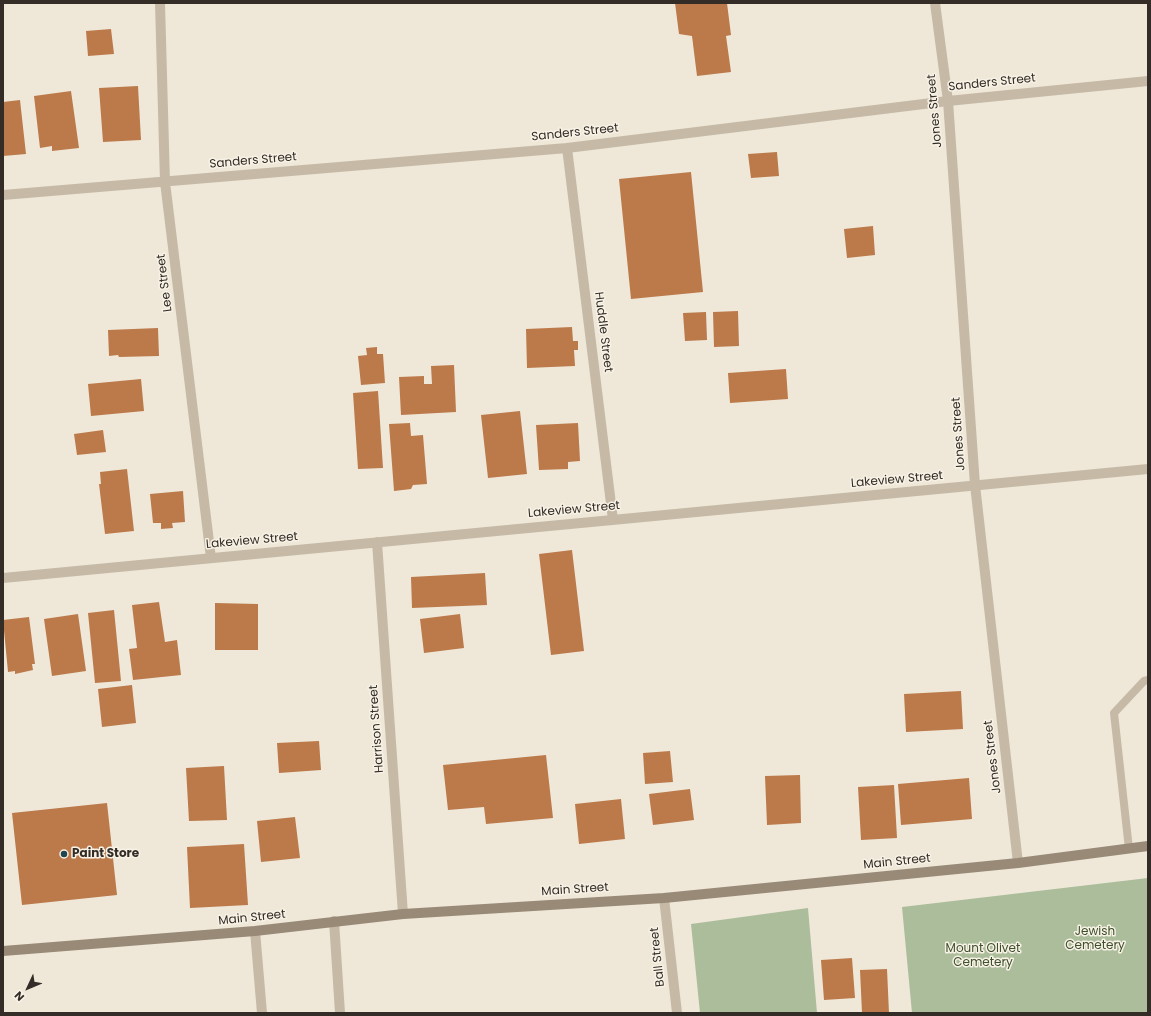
<!DOCTYPE html>
<html>
<head>
<meta charset="utf-8">
<style>
	body { margin:0 }
	#map { position:relative; width:1151px; height:1016px; overflow:hidden; background:#efe8d9; font-family:Poppins,sans-serif }
	canvas { display:block }
	.frame { position:absolute; inset:0; border:4px solid #332c27; pointer-events:none }
	.north { position:absolute; left:8px; top:968px; width:40px; height:40px; -webkit-text-stroke:3px #f7f2e5; paint-order:stroke; rotate:226deg; font-size:11px; font-weight:700; line-height:16px; text-align:center; color:#332c27 }
	.north::after { content:''; display:block; margin:auto; width:14px; height:18px; background:#332c27; clip-path:polygon(50% 0,100% 100%,50% 72%,0 100%) }
</style>
</head>
<body>
<div id="map">
<canvas width="1151" height="1016"></canvas>
<div class="frame"></div>
<div class="north">N</div>
</div>
<script>
const g = document.querySelector('canvas').getContext('2d');
g.lineJoin = 'round';
function fillPath(path, color) { g.fillStyle = color; g.fill(path, 'evenodd'); }
const shape = rows => new Path2D(rows.map(r => 'M' + r).join(''));
function trace(path, color, width, dash) { g.strokeStyle = color; g.lineWidth = width; g.lineCap = dash ? 'butt' : 'round'; g.setLineDash(dash || []); g.stroke(path); }
function label(font, color, halo, rows, align = 'center') {
  g.font = font + ' Poppins,sans-serif'; g.lineWidth = 3; g.setLineDash([]); g.textBaseline = 'middle'; g.strokeStyle = halo; g.fillStyle = color; for (const [text, x, y, turn = 0] of rows) {
    g.save(); g.translate(x, y); g.rotate((+turn || 0) * Math.PI / 180); g.textAlign = isNaN(turn) ? turn : align; if (halo) g.strokeText(text, 0, 0); g.fillText(text, 0, 0); g.restore();
  }
}
fillPath(shape([
	[1148,878,1148,1013,912,1013,902,907],
	[808,908,817,1013,700,1013,691,924]
]), '#acbd9b');
fillPath(shape([
	[675,3,727,3,731,35,726,36,731,72,697,76,692,36,679,34],
	[111,29,114,54,88,56,86,31],
	[138,86,141,140,103,142,99,88],
	[71,91,79,148,52,151,52,146,40,148,34,96],
	[20,100,26,154,3,156,3,102],
	[777,152,779,176,751,178,748,154],
	[691,172,703,292,631,299,619,179],
	[873,226,875,255,847,258,844,229],
	[738,311,739,346,714,347,713,312],
	[706,312,707,340,685,341,683,313],
	[572,327,573,341,578,341,578,350,574,350,575,366,527,368,526,329],
	[158,328,159,356,119,357,118,355,109,356,108,330],
	[377,347,377,354,383,354,385,383,361,385,358,356,367,355,366,348],
	[454,365,456,412,401,415,399,377,424,376,424,384,432,384,431,366],
	[786,369,788,399,730,403,728,373],
	[141,379,144,411,91,416,88,384],
	[378,391,383,468,358,469,353,393],
	[520,411,527,474,488,478,481,415],
	[410,423,411,436,423,435,427,484,413,485,411,489,394,491,389,424],
	[578,423,580,461,568,462,568,469,539,470,536,425],
	[103,430,106,452,77,455,74,434],
	[127,469,134,531,105,534,99,484,101,484,100,472],
	[183,491,185,522,172,523,173,528,161,529,161,523,153,523,150,494],
	[572,550,584,651,551,655,539,554],
	[485,573,487,605,412,608,411,577],
	[159,602,165,642,177,640,181,675,133,680,129,649,137,648,132,605],
	[215,603,258,604,258,650,215,650],
	[114,610,121,681,95,683,88,613],
	[78,614,86,671,52,676,44,619],
	[460,614,464,648,424,653,420,619],
	[29,617,35,664,32,664,33,670,15,674,15,671,8,672,3,620],
	[132,685,136,723,102,727,98,689],
	[961,691,963,729,906,732,904,694],
	[319,741,321,770,279,773,277,743],
	[670,751,673,782,645,784,643,753],
	[546,755,553,818,486,824,484,807,448,810,443,765],
	[224,766,227,820,189,821,186,768],
	[800,775,801,823,767,825,765,776],
	[969,778,972,819,901,825,898,784],
	[894,785,897,838,861,840,858,787],
	[690,789,694,820,653,825,649,794],
	[621,799,625,839,579,844,575,804],
	[107,803,117,895,22,905,12,813],
	[295,817,300,858,261,862,257,821],
	[244,844,248,905,190,908,187,847],
	[852,958,855,998,824,1000,821,960],
	[887,969,889,1013,862,1013,860,970]
]), '#bc794a');
trace(shape([
	[1129,849,1114,713,1144,681,1148,680]
]), '#c6baa7', 8);
trace(shape([
	[160,3,165,182,211,558],
	[567,148,613,520],
	[3,195,567,148,948,101,1148,81],
	[377,542,403,914],
	[3,578,1148,469],
	[664,898,677,1013],
	[334,921,340,1013],
	[255,931,262,1013]
]), '#c6baa7', 10);
trace(shape([
	[935,3,948,101,975,485,1018,863]
]), '#c6baa7', 10);
trace(shape([
	[3,951,255,931,403,914,664,898,1018,863,1148,846]
]), '#998a78', 10);
for (const [x, y, r, color] of [
	[64,854,4,"#204551"]
]) { const dot = new Path2D(); dot.arc(x, y, r, 0, 2 * Math.PI); g.fillStyle = color; g.fill(dot); trace(dot, '#f7f2e5', 1.5); }
label('12px', '#332c27', '#f7f2e5', [
	["Sanders Street",992,83,-6],
	["Jones Street",935,111,-95],
	["Sanders Street",575,133,-6],
	["Sanders Street",253,161,-5],
	["Lee Street",165,283,-97],
	["Huddle Street",603,332,83],
	["Jones Street",959,434,-94],
	["Lakeview Street",897,480,-5],
	["Lakeview Street",574,510,-5],
	["Lakeview Street",252,541,-5],
	["Harrison Street",377,729,-94],
	["Jones Street",993,757,-97],
	["Main Street",897,862,-6],
	["Main Street",575,890,-4],
	["Main Street",252,918,-6],
	["Ball Street",658,957,-96]
]);
label('bold 12px', '#332c27', '#f7f2e5', [
	["Paint Store",72,854]
], 'left');
label('12px', '#3d4f2c', '#f7f2e5', [
	["Jewish",1095,932],
	["Cemetery",1095,946],
	["Mount Olivet",983,949],
	["Cemetery",983,963]
]);
</script>
</body>
</html>
